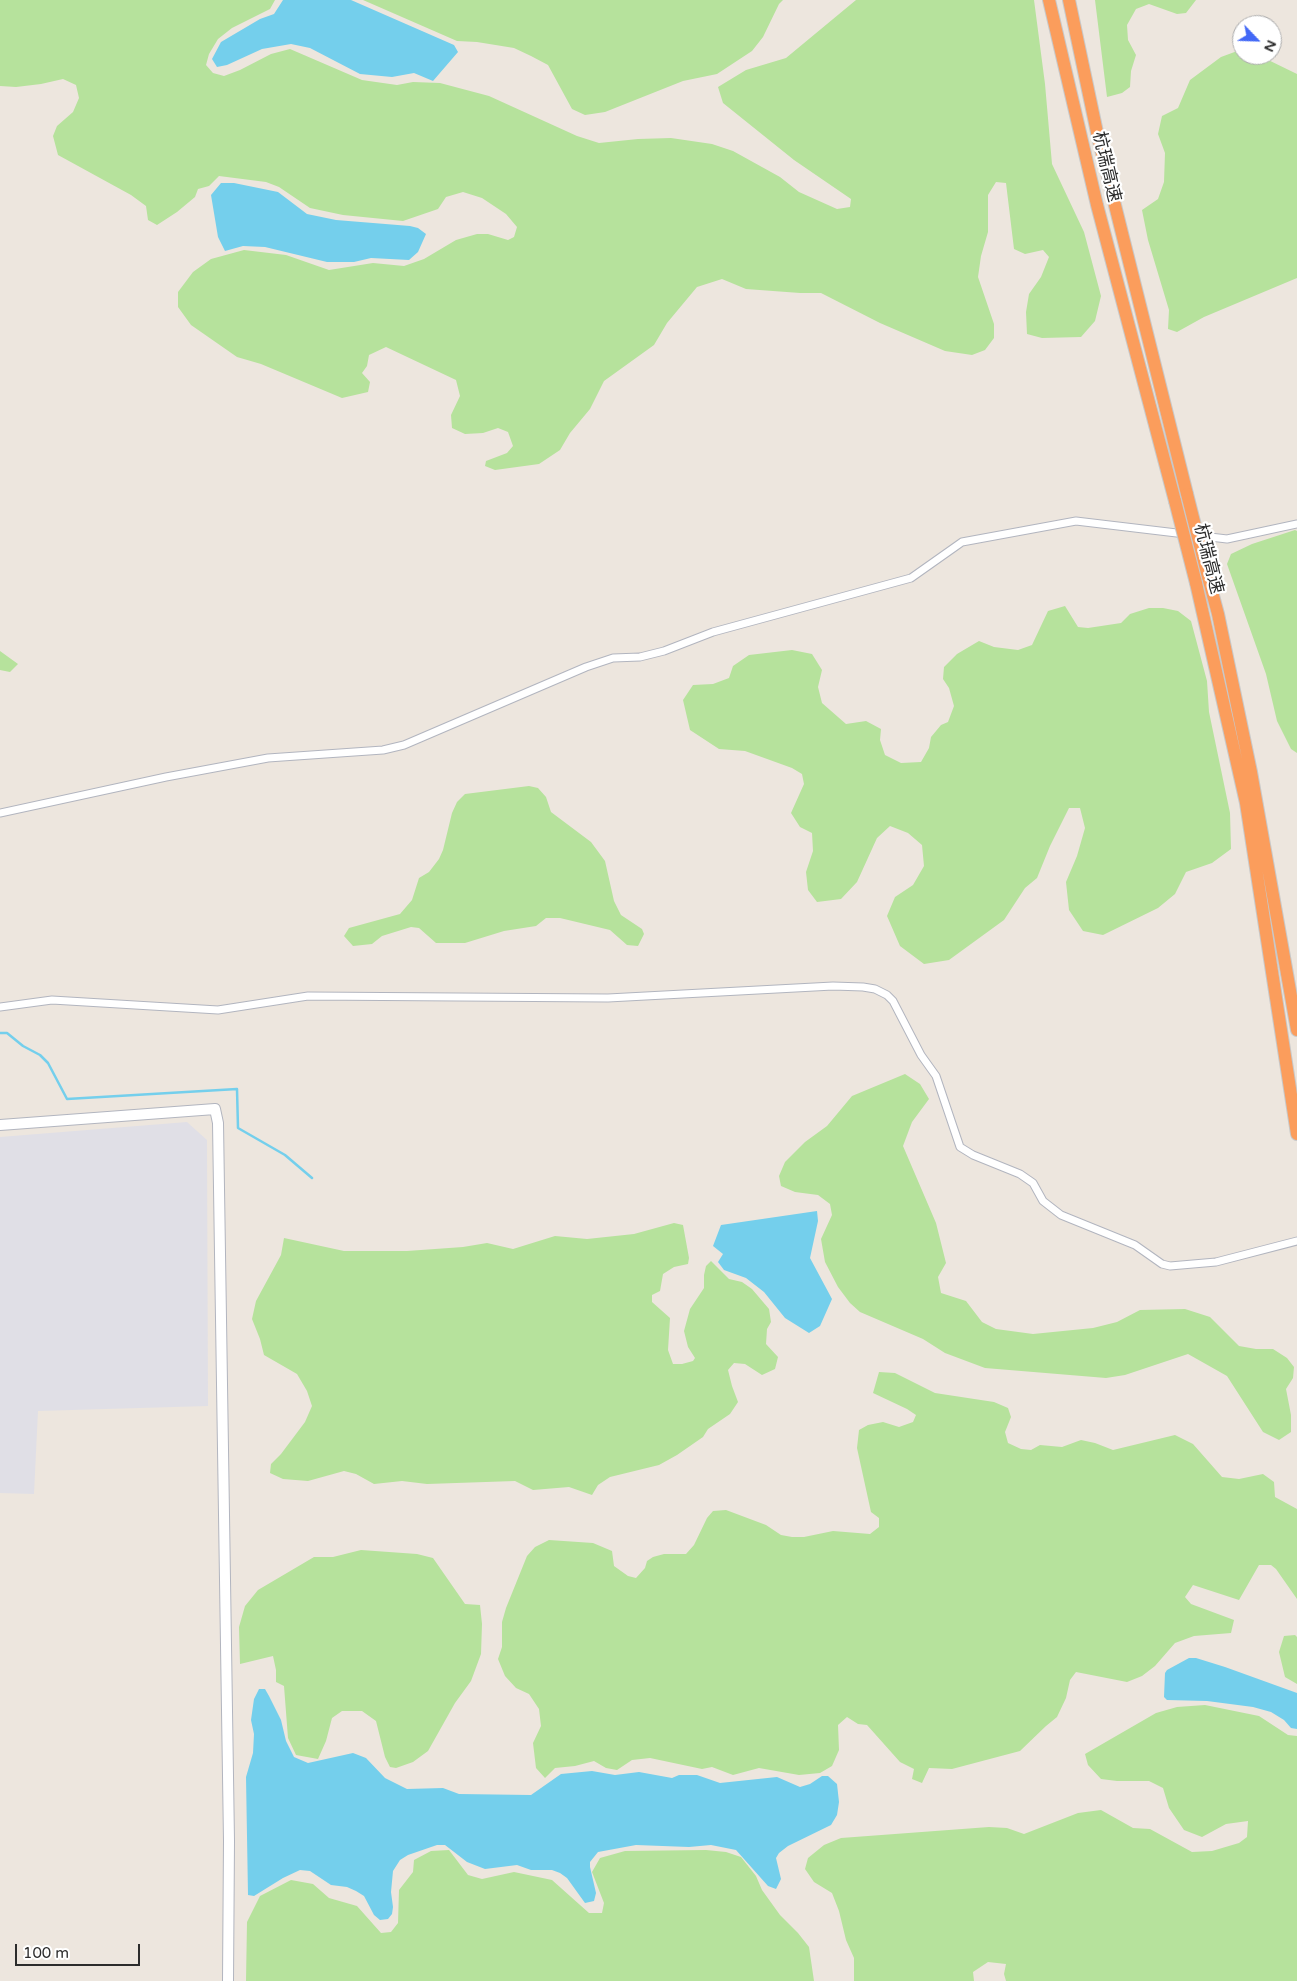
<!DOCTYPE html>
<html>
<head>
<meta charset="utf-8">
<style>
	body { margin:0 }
	#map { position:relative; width:1297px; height:1981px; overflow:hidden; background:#ede6de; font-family:"Varela Round",sans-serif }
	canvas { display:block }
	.north { position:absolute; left:1232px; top:15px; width:50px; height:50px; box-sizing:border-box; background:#fff; border:1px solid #ababab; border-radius:50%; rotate:114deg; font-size:14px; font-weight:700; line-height:20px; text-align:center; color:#2c2c2c }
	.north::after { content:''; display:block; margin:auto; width:18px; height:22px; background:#4268f6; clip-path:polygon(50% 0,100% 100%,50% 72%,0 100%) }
	.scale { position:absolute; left:15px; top:1944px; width:125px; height:22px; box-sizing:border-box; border:2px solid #2c2c2c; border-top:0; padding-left:6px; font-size:15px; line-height:18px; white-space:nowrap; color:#2c2c2c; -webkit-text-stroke:4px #fff; paint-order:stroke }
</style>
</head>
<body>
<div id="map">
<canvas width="1297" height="1981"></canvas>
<div class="north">N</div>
<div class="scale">100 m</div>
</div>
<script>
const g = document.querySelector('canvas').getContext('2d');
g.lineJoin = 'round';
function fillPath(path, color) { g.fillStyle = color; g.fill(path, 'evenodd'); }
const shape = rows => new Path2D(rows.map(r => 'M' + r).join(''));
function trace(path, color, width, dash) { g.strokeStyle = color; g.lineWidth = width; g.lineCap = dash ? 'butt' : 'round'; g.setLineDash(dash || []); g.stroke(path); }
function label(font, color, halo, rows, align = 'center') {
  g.font = font + ' "Varela Round","Noto Sans SC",sans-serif'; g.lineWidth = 4.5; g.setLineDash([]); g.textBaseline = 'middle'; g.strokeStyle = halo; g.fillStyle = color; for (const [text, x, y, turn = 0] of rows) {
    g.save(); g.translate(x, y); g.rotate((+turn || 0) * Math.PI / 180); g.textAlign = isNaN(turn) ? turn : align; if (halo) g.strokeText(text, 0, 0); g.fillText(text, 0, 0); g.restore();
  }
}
fillPath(shape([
	[187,1122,207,1140,208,1406,38,1411,34,1494,0,1493,0,1137]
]), '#e0dfe6');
fillPath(shape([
	[0,0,275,0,270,9,232,28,218,39,209,54,206,65,213,73,224,76,240,70,271,54,290,49,362,80,397,85,413,82,440,83,489,96,577,136,599,143,638,139,671,138,712,144,733,151,780,177,799,192,837,209,850,207,851,199,794,160,723,103,718,87,746,70,786,58,856,0,1034,0,1045,84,1052,164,1084,232,1101,296,1095,321,1081,337,1042,338,1027,334,1026,312,1029,294,1041,277,1049,257,1043,250,1025,254,1014,249,1006,183,996,182,988,195,988,232,981,256,978,277,994,324,994,338,985,350,972,355,945,351,880,323,821,293,800,293,746,289,722,279,697,287,667,323,654,345,604,381,590,409,570,433,560,450,539,464,495,470,485,466,486,461,507,453,513,446,508,432,498,428,483,433,465,434,452,428,451,415,460,396,456,380,386,347,369,355,367,366,362,373,370,382,368,392,342,398,261,364,237,357,191,325,178,307,178,292,193,272,211,259,244,250,286,255,329,270,373,263,404,266,424,259,456,240,477,234,488,234,508,240,514,237,517,227,506,214,482,198,463,192,446,197,438,209,403,221,343,215,310,208,279,187,266,182,219,176,209,186,198,189,195,197,177,212,157,225,148,220,146,206,131,195,58,155,53,136,57,126,73,112,79,98,76,85,63,79,41,84,16,87,0,86],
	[363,0,783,0,779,4,763,37,752,51,717,74,683,81,605,112,585,115,572,109,548,65,531,56,514,48,477,42,457,41],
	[1095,0,1196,0,1186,13,1177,14,1149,4,1136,9,1127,25,1128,40,1136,55,1131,71,1130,87,1122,93,1107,97],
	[1240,50,1242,50,1242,55,1258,55,1297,74,1297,278,1204,317,1177,332,1168,329,1169,310,1148,240,1142,210,1158,199,1164,182,1165,153,1158,134,1162,116,1178,108,1190,80,1221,57],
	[1295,530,1297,531,1297,753,1291,749,1277,721,1266,674,1227,564,1231,554,1252,544],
	[1065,606,1078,627,1088,628,1121,623,1130,614,1149,608,1163,608,1178,611,1191,621,1207,681,1209,712,1230,813,1231,849,1212,863,1186,872,1175,894,1158,908,1103,935,1083,931,1069,910,1066,882,1077,856,1085,828,1080,808,1069,808,1050,846,1037,878,1025,888,1004,920,949,960,924,964,900,946,887,916,895,897,913,885,924,866,922,845,908,833,890,826,877,838,857,882,841,899,817,902,808,890,806,872,813,851,812,833,800,827,791,813,804,784,802,774,792,768,745,751,719,749,690,730,683,700,693,685,713,684,729,678,733,666,749,655,792,650,812,654,822,670,818,687,822,703,846,724,866,721,881,729,880,740,885,755,901,763,921,762,929,748,931,737,941,725,948,722,954,706,949,688,943,679,944,667,957,654,979,641,994,647,1018,650,1032,645,1048,611],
	[0,651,18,664,10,672,0,670],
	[529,786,538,788,546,797,551,812,591,842,605,861,614,901,621,915,642,929,644,934,638,946,627,945,610,930,560,918,546,918,536,926,504,931,465,943,436,943,419,928,411,927,382,936,372,944,353,946,344,936,349,928,400,914,412,900,419,878,429,872,439,859,443,850,452,813,457,802,465,794],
	[905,1074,920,1084,929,1099,912,1122,903,1146,936,1223,946,1263,938,1277,941,1293,966,1301,982,1322,996,1329,1033,1334,1093,1328,1117,1322,1140,1310,1185,1309,1210,1317,1239,1346,1256,1349,1273,1349,1287,1358,1294,1367,1293,1378,1286,1389,1291,1415,1291,1432,1279,1440,1263,1432,1227,1376,1188,1354,1125,1375,1106,1378,985,1368,945,1353,923,1339,860,1312,850,1303,838,1287,825,1262,821,1239,832,1215,830,1204,818,1195,795,1192,781,1186,779,1176,785,1162,805,1142,827,1126,852,1096],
	[674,1223,683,1225,689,1258,688,1264,674,1267,663,1274,660,1291,652,1295,652,1302,670,1318,668,1350,673,1364,682,1364,693,1361,695,1358,688,1347,684,1331,690,1309,704,1288,704,1275,706,1266,711,1261,729,1279,742,1282,752,1289,769,1309,771,1322,767,1329,766,1344,778,1357,775,1369,762,1375,745,1364,734,1363,728,1370,732,1386,738,1402,730,1414,708,1429,703,1437,677,1455,659,1465,610,1477,598,1485,592,1495,569,1487,533,1490,515,1481,427,1484,402,1481,374,1484,356,1474,344,1471,308,1481,283,1479,270,1473,271,1464,281,1454,305,1422,312,1406,307,1391,297,1374,264,1355,260,1339,252,1319,256,1301,281,1255,284,1238,344,1251,407,1251,463,1247,487,1243,513,1249,555,1236,587,1239,634,1234],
	[879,1372,895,1373,935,1393,994,1402,1008,1408,1011,1417,1005,1432,1008,1443,1021,1449,1031,1450,1040,1445,1062,1447,1081,1440,1095,1443,1113,1450,1175,1435,1193,1444,1222,1477,1239,1479,1263,1474,1274,1482,1275,1497,1297,1509,1297,1599,1276,1569,1271,1565,1259,1565,1239,1600,1193,1585,1185,1597,1191,1604,1234,1620,1231,1633,1194,1636,1175,1643,1155,1666,1142,1676,1127,1682,1076,1672,1070,1680,1066,1698,1057,1717,1046,1726,1020,1751,952,1769,929,1768,922,1783,912,1779,914,1769,900,1762,867,1725,858,1724,847,1717,838,1725,839,1750,832,1766,820,1773,799,1775,759,1768,733,1775,712,1767,702,1769,650,1758,632,1760,617,1770,606,1768,594,1761,575,1766,555,1768,545,1778,536,1768,533,1743,541,1726,539,1709,529,1694,516,1688,505,1676,498,1659,502,1647,502,1622,506,1608,527,1556,535,1547,549,1540,593,1543,612,1551,614,1566,628,1576,636,1578,645,1568,647,1561,653,1557,664,1554,686,1554,694,1545,707,1518,713,1511,726,1510,766,1525,781,1535,792,1537,804,1537,833,1531,870,1534,879,1527,879,1518,871,1512,857,1448,859,1430,868,1425,883,1422,899,1427,913,1422,916,1415,907,1409,873,1393],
	[361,1550,417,1554,433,1558,465,1604,480,1605,482,1624,481,1654,471,1681,455,1703,428,1751,413,1762,396,1768,390,1767,385,1757,376,1721,362,1711,342,1711,332,1718,326,1741,318,1759,296,1755,288,1738,284,1686,276,1682,276,1670,273,1656,240,1664,239,1627,245,1606,258,1590,314,1557,333,1557],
	[1295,1635,1297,1637,1297,1684,1285,1677,1279,1652,1284,1636],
	[1205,1705,1259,1716,1288,1735,1297,1736,1297,1981,1006,1981,1004,1974,1006,1964,988,1962,973,1972,974,1981,854,1981,854,1958,846,1940,839,1911,832,1893,814,1882,805,1869,808,1858,824,1845,841,1838,989,1827,1007,1828,1024,1834,1078,1813,1101,1810,1133,1828,1150,1829,1192,1852,1212,1851,1239,1843,1247,1837,1248,1821,1226,1824,1202,1837,1184,1830,1169,1808,1163,1788,1149,1781,1117,1781,1101,1779,1088,1765,1085,1754,1156,1713,1177,1707],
	[449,1850,468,1875,482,1879,514,1872,552,1880,589,1913,602,1913,604,1903,592,1872,600,1858,625,1851,706,1850,726,1852,741,1857,756,1876,762,1890,780,1915,798,1933,809,1947,814,1981,246,1981,247,1922,260,1896,291,1880,313,1884,329,1898,357,1906,381,1933,391,1932,398,1923,399,1890,413,1872,414,1860,431,1851]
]), '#b6e29c');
fillPath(shape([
	[283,0,351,0,454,45,458,52,433,81,414,73,392,77,360,74,310,48,291,44,262,49,227,65,217,67,212,59,221,42,260,19,274,14],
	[221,183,234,183,278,192,307,214,336,220,410,226,418,228,426,234,418,252,409,260,371,258,354,262,327,262,265,247,243,246,225,251,218,237,211,195],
	[817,1211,818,1221,810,1258,832,1299,820,1326,809,1333,785,1318,764,1292,746,1278,724,1270,718,1262,723,1254,713,1246,721,1225],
	[1189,1658,1196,1658,1225,1667,1297,1693,1297,1729,1291,1728,1284,1720,1271,1712,1253,1707,1207,1701,1167,1700,1164,1697,1165,1673,1167,1670],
	[259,1689,265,1689,269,1696,281,1720,286,1741,294,1757,308,1763,353,1753,366,1758,385,1778,407,1789,443,1788,459,1794,531,1795,561,1774,592,1771,615,1775,639,1772,672,1778,679,1775,697,1775,720,1783,777,1777,800,1787,810,1784,822,1776,828,1776,837,1784,839,1802,837,1815,831,1825,788,1846,779,1853,776,1858,781,1879,776,1889,768,1886,736,1850,711,1845,689,1847,636,1845,598,1852,590,1862,590,1867,596,1893,594,1901,585,1903,567,1878,560,1873,552,1870,531,1870,517,1865,485,1869,467,1862,445,1845,437,1845,408,1855,400,1860,393,1871,391,1892,393,1907,392,1914,388,1919,380,1920,374,1915,364,1896,356,1891,347,1887,331,1885,310,1871,300,1870,283,1878,254,1896,248,1895,246,1777,253,1753,254,1734,251,1720,254,1699]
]), '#74cfec');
trace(shape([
	[0,1033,7,1033,23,1046,40,1055,48,1063,67,1099,237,1089,238,1128,285,1155,312,1178]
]), '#74cfec', 2.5);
const street = shape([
	[0,813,166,777,268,758,383,750,404,745,586,667,613,658,640,657,664,651,713,632,911,578,962,542,1076,521,1227,539,1297,524],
	[0,1007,52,1000,218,1010,308,996,608,998,833,986,863,987,875,989,887,995,893,1001,921,1055,936,1076,960,1147,973,1155,1020,1174,1033,1183,1043,1201,1061,1215,1135,1245,1162,1264,1170,1266,1216,1262,1297,1241]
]);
const secondary = shape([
	[0,1125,215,1109,218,1123,229,1841,228,1981]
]);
const highway = shape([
	[1049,0,1097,205,1175,501],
	[1069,0,1098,137,1187,494],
	[1208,577,1218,614,1251,772,1297,1030],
	[1196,583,1246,803,1297,1134]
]);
trace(street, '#b2b5bf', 9);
trace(secondary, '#b2b5bf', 12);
trace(highway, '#c8c8c8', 14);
trace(street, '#fff', 7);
trace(secondary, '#fff', 10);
trace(highway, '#fb9d5c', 12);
const highwayBridge = shape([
	[1187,494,1208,577],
	[1175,501,1196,583]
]);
trace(highwayBridge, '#c8c8c8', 14, []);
trace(highwayBridge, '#fb9d5c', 12);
label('18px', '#2c2c2c', '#fff', [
	["杭瑞高速",1106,167,77],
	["杭瑞高速",1208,559,76]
]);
</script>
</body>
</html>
